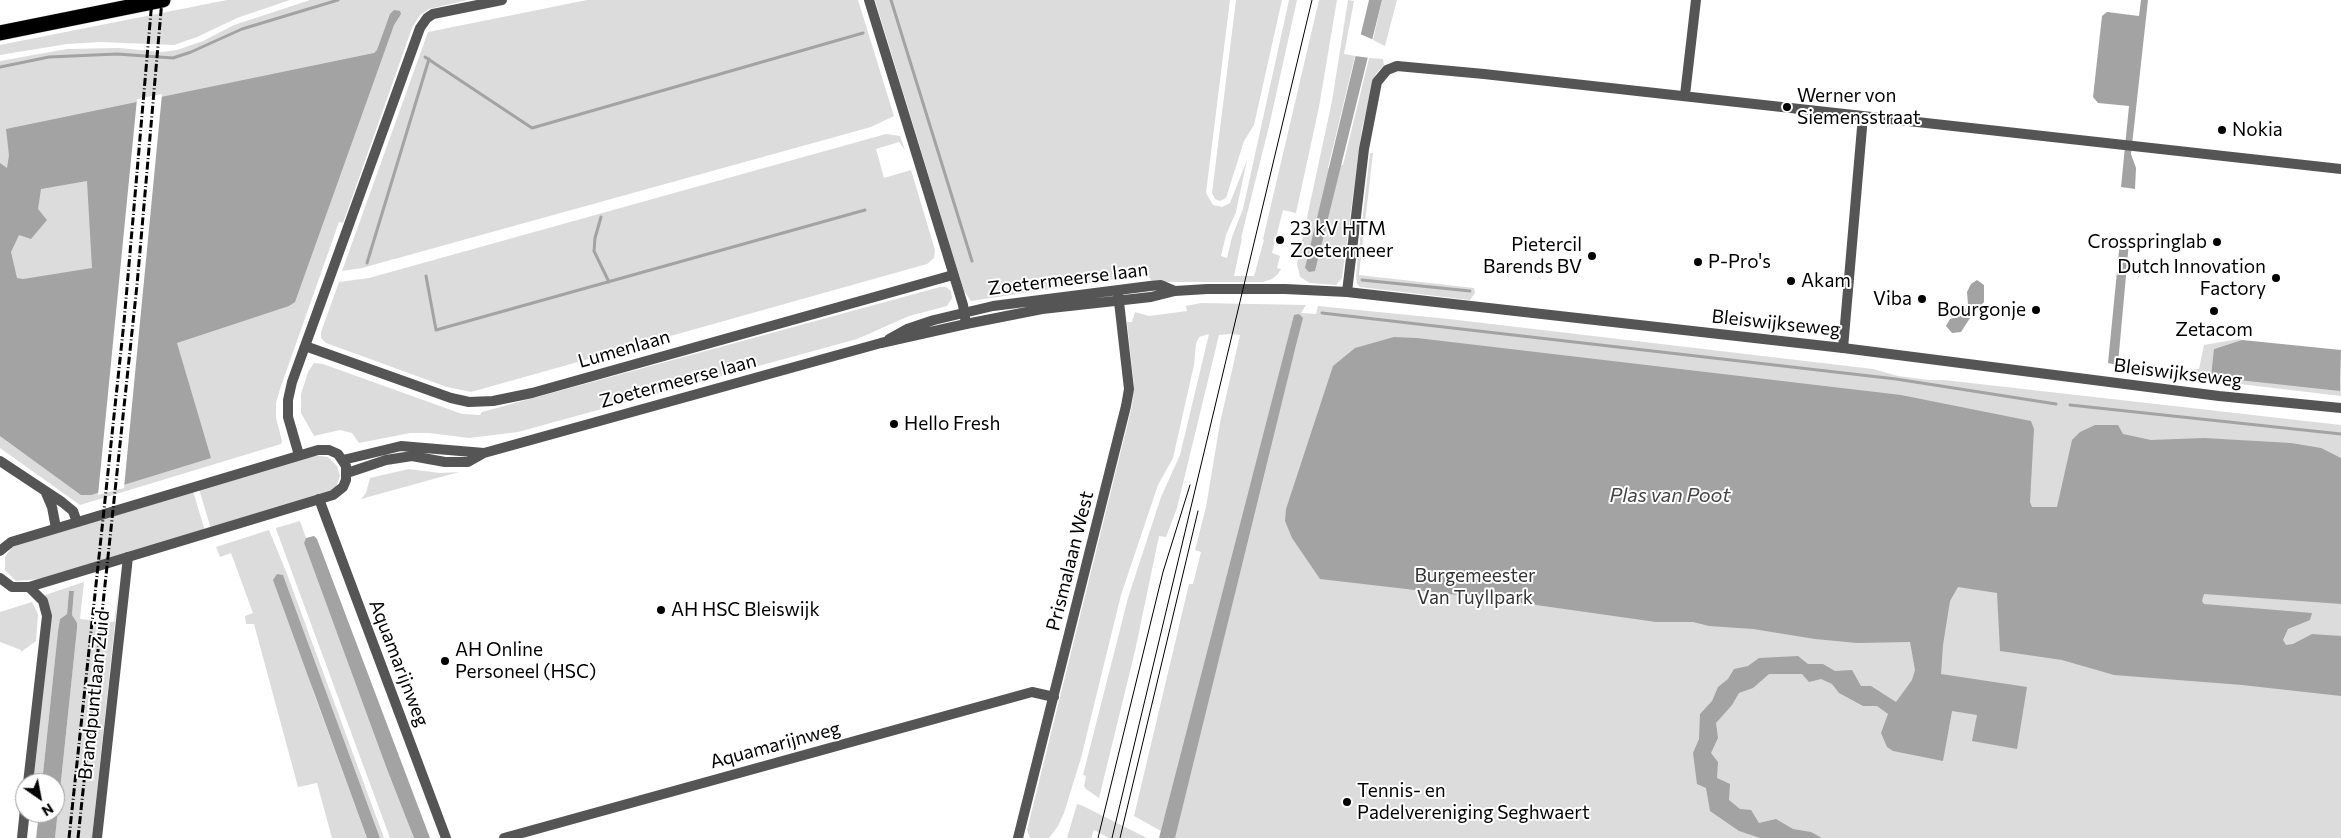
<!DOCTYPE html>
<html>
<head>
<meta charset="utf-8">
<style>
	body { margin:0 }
	#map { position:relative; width:2341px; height:838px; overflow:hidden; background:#fff; font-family:Commissioner,sans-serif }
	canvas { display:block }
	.north { position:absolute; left:15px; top:773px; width:50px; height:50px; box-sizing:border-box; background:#fff; border:1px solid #999; border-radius:50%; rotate:147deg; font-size:14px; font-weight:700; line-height:20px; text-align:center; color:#000 }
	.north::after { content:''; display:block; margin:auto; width:18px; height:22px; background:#000; clip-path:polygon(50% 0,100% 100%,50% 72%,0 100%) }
</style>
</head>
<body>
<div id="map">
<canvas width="2341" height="838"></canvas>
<div class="north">N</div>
</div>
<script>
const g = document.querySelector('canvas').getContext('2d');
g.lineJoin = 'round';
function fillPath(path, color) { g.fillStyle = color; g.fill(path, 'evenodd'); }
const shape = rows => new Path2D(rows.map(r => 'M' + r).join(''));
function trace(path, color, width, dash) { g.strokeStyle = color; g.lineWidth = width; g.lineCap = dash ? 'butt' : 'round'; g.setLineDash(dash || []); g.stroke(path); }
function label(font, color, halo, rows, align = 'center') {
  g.font = font + ' Commissioner,sans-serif'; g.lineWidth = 4; g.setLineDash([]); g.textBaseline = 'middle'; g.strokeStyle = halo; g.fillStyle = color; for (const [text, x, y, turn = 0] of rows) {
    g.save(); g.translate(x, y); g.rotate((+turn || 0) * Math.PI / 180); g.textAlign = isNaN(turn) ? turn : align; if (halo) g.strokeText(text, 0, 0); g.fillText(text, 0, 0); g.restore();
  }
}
fillPath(shape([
	[227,0,290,0,237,18,197,37,174,45,100,42,67,44,0,55,0,45],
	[310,0,468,0,429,9,420,15,412,28,343,223,339,222,280,389,276,403,276,418,282,441,281,444,80,505,0,448,0,61,67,49,119,48,162,52,177,50,203,41,234,25],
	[587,0,858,0,894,116,871,127,362,268,342,271,428,32],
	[875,0,1230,0,1206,193,1213,205,1222,207,1230,203,1247,160,1236,212,1226,235,1221,256,1227,258,1232,237,1243,209,1289,0,1297,0,1270,122,1241,238,1242,238,1234,276,1254,276,1264,240,1263,239,1319,0,1337,0,1319,107,1296,213,1283,210,1272,253,1280,256,1277,268,1281,269,1278,274,1272,279,1263,282,1152,282,1150,278,1147,276,1117,279,971,301,964,291],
	[1236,0,1282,0,1254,125,1244,141,1226,198,1220,201,1215,199,1212,193],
	[1348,0,1354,1,1344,54,1355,56,1328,168,1343,165,1369,58,1383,59,1384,65,1376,74,1362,128,1342,278,1336,285,1310,283,1300,277,1297,264,1332,101],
	[1382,0,1397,0,1385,46,1373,40],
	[886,134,900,136,905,150,899,142,876,149,884,178,911,170,935,250,934,258,927,264,471,392,447,387,326,343,321,338,321,332,339,282,369,278],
	[1370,153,1373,153,1359,275,1474,288,1475,293,1470,300,1360,287,1357,284,1356,275],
	[940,287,946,287,951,291,952,298,947,306,909,316,857,339,518,432,469,438,429,433,410,433,359,443,352,433,340,430,314,436,301,413,301,394,308,372,314,363,323,364,462,414,480,415,482,412],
	[1201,303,1306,305,1301,313,1316,314,1318,306,1449,319,1873,369,1898,376,1930,380,1944,380,2341,425,2341,838,1167,838,1192,715,1161,831,1134,816,1189,584,1193,584,1201,552,1195,550,1206,507,1220,423,1240,335,1231,334,1219,335,1177,508,1166,537,1159,536,1135,651,1099,798,1086,789,1084,786,1086,776,1083,775,1128,598,1161,497,1180,455,1209,334,1199,337,1196,344,1194,365,1173,458,1158,485,1121,595,1081,758,1064,813,1058,826,1049,838,1030,838,1027,830,1132,406,1134,385,1127,322,1132,322,1135,312,1149,316,1187,311,1186,306],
	[2239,339,2242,340,2214,349,2339,391,2341,381,2341,396,2206,380,2206,377,2203,376,2195,376,2195,380,2190,379,2191,369,2199,369,2204,345],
	[313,455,328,457,337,466,340,476,336,487,332,491,211,529,199,489],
	[409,469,440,473,459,472,361,499,366,493,370,478],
	[193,491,205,531,42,579,16,581,5,570,5,557,12,547],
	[300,521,306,538,304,543,414,838,390,838,276,529,276,528],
	[269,530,287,574,384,838,380,838,283,575,313,691,367,838,332,838,317,783,298,787,254,624,246,624,245,616,253,613,231,553,220,557,216,547],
	[84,582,80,619,114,622,119,585,92,838,55,838,77,629,72,615,74,592,69,591,67,614,60,619,58,632,42,783,32,783,50,621,42,596],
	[32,602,38,614,36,641,21,652,21,650,0,642,0,612],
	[1077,804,1081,805,1147,838,1109,838,1094,830,1091,838,1067,838]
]), '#dcdcdc');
fillPath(shape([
	[1369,0,1382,0,1315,271,1309,272,1305,268],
	[2141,0,2148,0,2131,154,2136,168,2135,189,2121,187,2129,106,2098,103,2093,97,2102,16,2107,12,2139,16],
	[394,10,400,11,401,14,394,25,295,302,289,306,177,343,211,458,91,495,81,495,0,436,0,163,7,168,9,155,6,129,374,53,377,50,390,14],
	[87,181,92,268,23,279,17,278,11,252,19,235,31,239,47,220,38,209,41,189],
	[2120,241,2129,242,2118,364,2113,364,2108,363],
	[1977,280,1984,285,1984,302,1972,315,1961,332,1952,333,1946,326,1950,319,1961,316,1968,305,1967,292,1971,284],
	[1299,314,1303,318,1296,345,1175,838,1159,838,1294,315],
	[1394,337,1417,338,1901,395,2031,421,2034,429,2030,502,2032,507,2057,507,2072,440,2080,432,2095,425,2118,425,2123,434,2151,440,2204,438,2291,443,2321,448,2341,458,2341,604,2204,594,2202,601,2204,604,2312,613,2310,620,2288,629,2283,640,2286,645,2293,644,2312,634,2341,636,2341,696,2242,685,2114,675,2062,660,2000,651,1997,593,1958,587,1950,601,1943,645,1941,674,2027,687,2017,749,1972,741,1977,715,1952,711,1943,761,1893,751,1887,747,1881,733,1888,714,1877,706,1863,706,1839,693,1832,684,1821,679,1809,682,1802,674,1769,674,1753,688,1739,693,1732,705,1716,723,1718,738,1711,753,1718,762,1717,778,1730,784,1729,800,1740,809,1751,810,1759,823,1776,819,1793,829,1811,832,1822,838,1760,838,1739,831,1710,811,1706,788,1697,784,1693,753,1699,739,1700,714,1712,701,1718,687,1728,679,1734,669,1748,666,1759,658,1798,656,1808,664,1823,664,1835,671,1852,670,1861,686,1871,686,1896,702,1912,680,1915,670,1910,642,1857,643,1815,639,1753,629,1709,626,1693,622,1656,622,1501,600,1320,579,1292,538,1285,521,1286,509,1333,366,1355,348],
	[2242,340,2341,350,2340,391,2211,377,2214,349],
	[314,536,317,539,430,838,414,838,387,769,304,543,306,538],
	[277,574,283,575,380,838,367,838,273,580],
	[69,591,74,591,72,615,77,623,77,629,55,838,36,838,39,813,55,813,55,783,42,783,58,631,60,619,67,614]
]), '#a3a3a3');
fillPath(shape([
	[1360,34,1374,40,1370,58,1355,56],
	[162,94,124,488,98,495,137,99]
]), '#fff');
trace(shape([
	[891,0,972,261],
	[425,57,532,128,863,33],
	[0,67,49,57,117,54,173,58,191,52,242,29,338,0],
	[601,217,595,238,594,251,609,282],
	[367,263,429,59],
	[426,276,436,330,865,210],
	[1362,280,1470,291],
	[1322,313,1896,379,2056,404],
	[2070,405,2341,434]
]), '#a3a3a3', 3);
const motorway = shape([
	[0,33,163,0]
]);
trace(motorway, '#dbdbdb', 16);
trace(shape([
	[869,0,963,305,966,324],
	[1685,95,1696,0],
	[1347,292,1364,149,1377,82,1387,70,1397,66,1484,74,2341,169],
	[305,346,451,398,469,402,493,401,532,393,953,275],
	[1843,348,1863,116],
	[299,455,288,417,288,400,292,382,420,28,427,18,433,14,502,0],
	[0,461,62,502,73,511,77,522],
	[46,493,52,507,56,528],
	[319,499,446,838],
	[28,783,47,616,43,601,29,587],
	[22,838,25,809],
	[97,838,128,557],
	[504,838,1032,692,1054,697],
	[1018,838,1126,406,1129,389,1118,293]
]), '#555', 10);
trace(shape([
	[889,339,907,329,934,320,993,306,1150,286,1161,285,1175,291],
	[343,460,401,446,484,453],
	[347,473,386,460,412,456,445,462,468,462,484,453,549,435,881,343,966,324,1042,309,1151,297,1175,291,1207,289,1285,289,1347,292,1843,348,2219,396,2341,408],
	[0,551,11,542,318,450,329,450,338,454,346,466,346,480,343,487,333,495,29,587,12,587,0,578]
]), '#555', 10);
trace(motorway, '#000', 15);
trace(shape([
	[1098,838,1163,572,1190,485],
	[1112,838,1312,0],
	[1120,838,1198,511]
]), '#000', 1);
trace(shape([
	[69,838,124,322,152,0],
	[78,838,137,285,162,0]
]), '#000', 3, [8, 2.5, 1, 2.5]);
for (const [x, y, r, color] of [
	[1787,107,5,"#000"],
	[2222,130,5,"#000"],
	[1280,240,5,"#000"],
	[2217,242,5,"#000"],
	[1592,256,5,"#000"],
	[1698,262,5,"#000"],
	[2276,278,5,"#000"],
	[1791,281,5,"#000"],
	[1922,299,5,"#000"],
	[2036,310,5,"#000"],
	[2214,311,5,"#000"],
	[894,424,5,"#000"],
	[661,610,5,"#000"],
	[445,661,5,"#000"],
	[1347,802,5,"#000"]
]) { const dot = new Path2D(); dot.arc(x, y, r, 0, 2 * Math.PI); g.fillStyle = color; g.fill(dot); trace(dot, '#fff', 2); }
label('19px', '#000', '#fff', [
	["Werner von",1797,96],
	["Siemensstraat",1797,118],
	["Nokia",2232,130],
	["23 kV HTM",1290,229],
	["Zoetermeer",1290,251],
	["Crosspringlab",2207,242,"right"],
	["Pietercil",1582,245,"right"],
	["Barends BV",1582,267,"right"],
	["P-Pro's",1708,262],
	["Dutch Innovation",2266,267,"right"],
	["Factory",2266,289,"right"],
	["Akam",1801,281],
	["Viba",1912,299,"right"],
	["Bourgonje",2026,310,"right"],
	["Zetacom",2214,330,"center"],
	["Hello Fresh",904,424],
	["AH HSC Bleiswijk",671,610],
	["AH Online",455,650],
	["Personeel (HSC)",455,672],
	["Tennis- en",1357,791],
	["Padelvereniging Seghwaert",1357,813]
], 'left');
label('19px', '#000', '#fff', [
	["Zoetermeerse laan",1068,279,-7],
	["Bleiswijkseweg",1776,323,6],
	["Lumenlaan",624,349,-16],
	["Bleiswijkseweg",2178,373,7],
	["Zoetermeerse laan",678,381,-15],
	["Prismalaan West",1070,561,-76],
	["Aquamarijnweg",399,663,69],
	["Brandpuntlaan Zuid",94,695,-84],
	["Aquamarijnweg",775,745,-15]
]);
label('19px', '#333', '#fff', [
	["Burgemeester",1475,576],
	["Van Tuyllpark",1475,598]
]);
label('italic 20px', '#444', '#fff', [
	["Plas van Poot",1670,495]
]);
</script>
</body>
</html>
